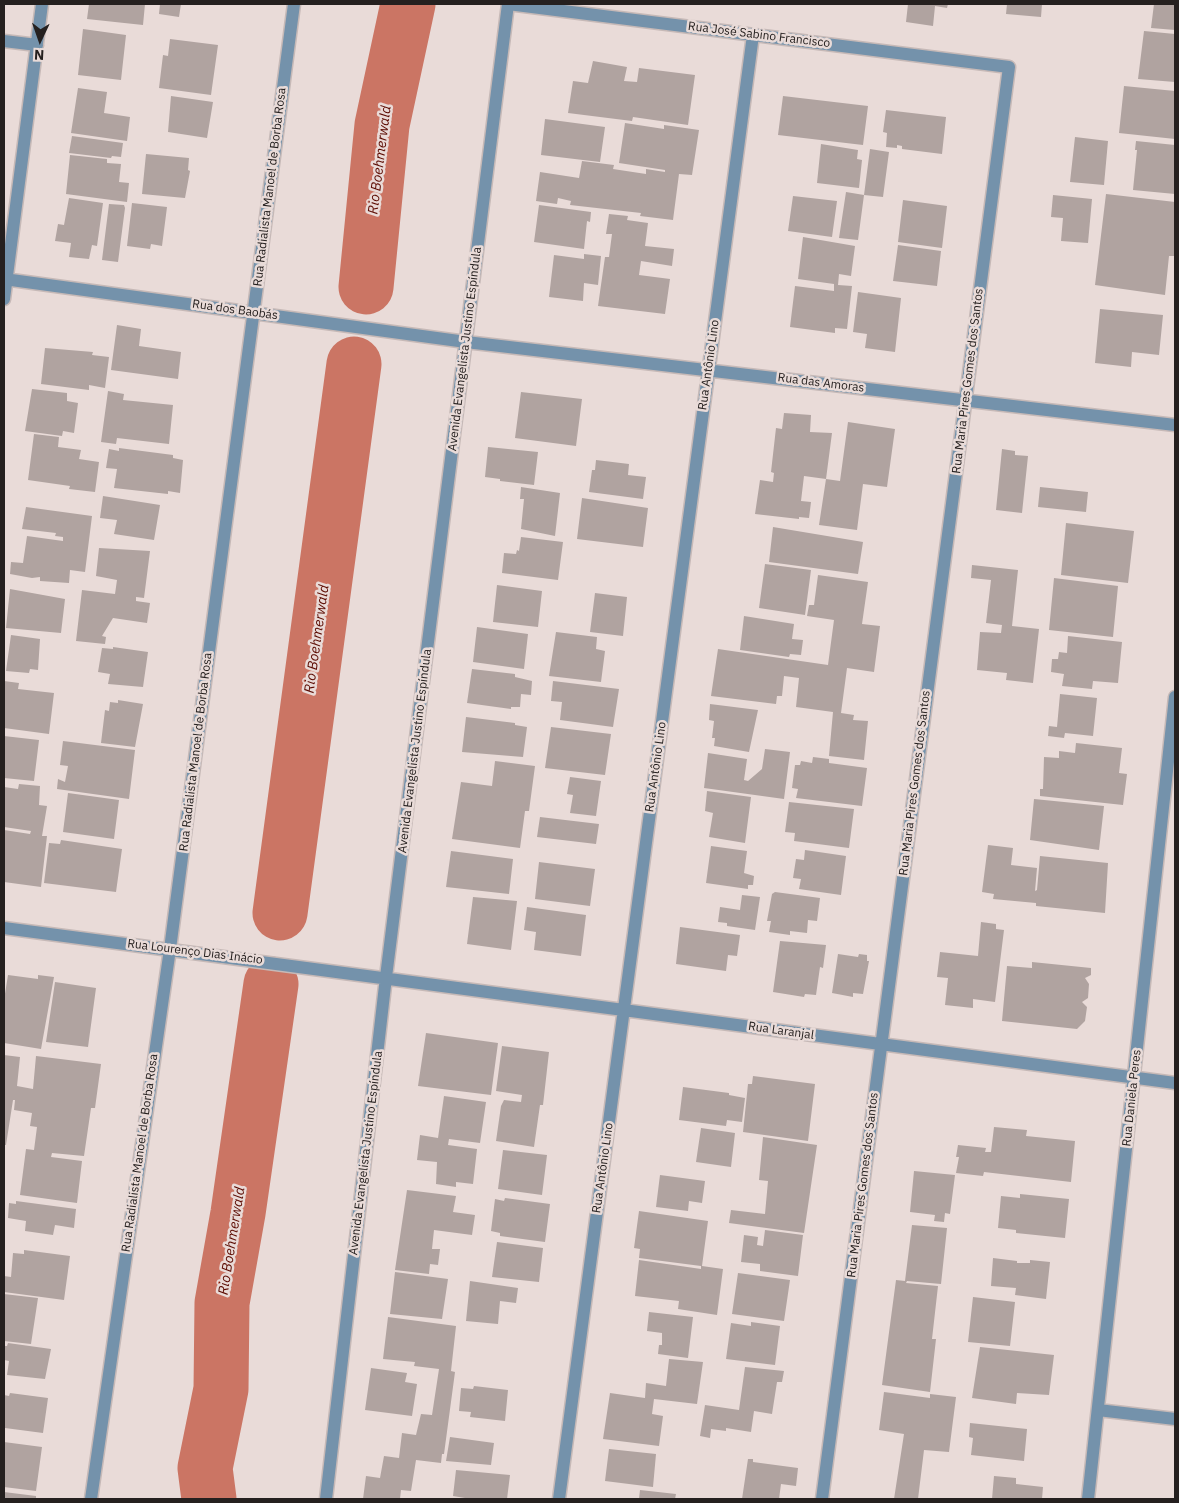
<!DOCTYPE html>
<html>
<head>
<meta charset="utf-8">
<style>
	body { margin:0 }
	#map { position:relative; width:1179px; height:1503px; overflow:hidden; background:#e9dbd8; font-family:"IBM Plex Sans",sans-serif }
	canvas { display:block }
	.frame { position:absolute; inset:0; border:5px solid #25201f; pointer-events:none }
	.north { position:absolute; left:15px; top:15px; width:50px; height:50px; -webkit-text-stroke:4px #e9dbd8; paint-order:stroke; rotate:183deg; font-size:14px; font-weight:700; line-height:20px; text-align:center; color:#25201f }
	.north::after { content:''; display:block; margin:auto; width:18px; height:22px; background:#25201f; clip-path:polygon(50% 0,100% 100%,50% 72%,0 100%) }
</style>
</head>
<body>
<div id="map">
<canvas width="1179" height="1503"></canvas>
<div class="frame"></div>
<div class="north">N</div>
</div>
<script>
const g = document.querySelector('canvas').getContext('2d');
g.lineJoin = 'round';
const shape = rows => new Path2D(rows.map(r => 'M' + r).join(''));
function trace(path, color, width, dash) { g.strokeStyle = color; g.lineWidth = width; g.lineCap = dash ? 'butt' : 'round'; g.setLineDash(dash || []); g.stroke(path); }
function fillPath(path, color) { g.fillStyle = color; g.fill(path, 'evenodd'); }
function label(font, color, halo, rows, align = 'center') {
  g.font = font + ' "IBM Plex Sans",sans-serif'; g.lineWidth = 5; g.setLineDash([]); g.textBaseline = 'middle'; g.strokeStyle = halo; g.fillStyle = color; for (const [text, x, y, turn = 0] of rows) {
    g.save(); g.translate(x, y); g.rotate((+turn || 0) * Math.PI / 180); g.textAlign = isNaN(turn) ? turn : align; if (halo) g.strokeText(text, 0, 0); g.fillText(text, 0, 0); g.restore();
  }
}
trace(shape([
	[366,287,382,125,408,4],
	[280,913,354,364],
	[209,1499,205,1468,221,1389,222,1303,238,1213,271,984]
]), '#cb7564', 55);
fillPath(shape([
	[89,4,145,4,143,25,87,19],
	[160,4,181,4,179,17,159,14],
	[908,4,948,4,947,8,935,6,933,26,906,22],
	[1007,4,1042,4,1041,17,1006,14],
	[1154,4,1175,4,1175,30,1151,28],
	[83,29,126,35,121,80,78,75],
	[1144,31,1175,34,1175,82,1138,79],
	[170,39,218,45,211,95,159,88,163,55,168,56],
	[593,61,627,67,624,81,637,82,639,68,695,75,688,125,633,117,632,121,568,113,573,81,588,83],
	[1124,86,1175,91,1175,139,1119,133],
	[78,88,107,92,104,113,130,117,127,141,71,133],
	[171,96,213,102,207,138,168,132],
	[783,96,868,106,863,145,778,135],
	[886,110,946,117,942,154,902,149,902,146,897,145,897,148,886,147,887,133,883,132],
	[545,119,605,127,600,162,541,155],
	[625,123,664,129,664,125,699,130,692,175,679,174,673,220,640,216,641,213,570,205,571,201,558,198,557,204,536,201,540,172,579,178,582,161,614,165,613,169,646,174,646,169,665,172,665,170,619,163],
	[72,136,123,143,121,157,112,156,111,158,69,153],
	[1075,137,1108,141,1104,185,1070,182],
	[1136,141,1175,145,1175,194,1133,190,1137,150,1135,150],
	[821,144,858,150,857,159,862,160,859,188,817,183],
	[870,149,889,152,883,197,864,195],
	[146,154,189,158,188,170,190,171,185,198,142,194],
	[70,155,107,159,107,163,121,164,119,182,129,183,127,202,66,194],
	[846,192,864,195,858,240,839,238],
	[1106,194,1175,202,1175,247,1174,256,1169,256,1165,295,1095,285],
	[1053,195,1092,199,1088,243,1061,241,1063,218,1051,217],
	[793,196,837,201,832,237,788,231],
	[69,198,103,203,97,246,92,245,89,259,69,257,71,243,55,241,58,224,64,225],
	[903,200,947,206,942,248,898,242],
	[132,203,167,207,162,246,151,244,150,249,127,246],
	[109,204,124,205,125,208,118,262,102,260],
	[539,205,591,212,590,222,587,221,584,249,534,242],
	[609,214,628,216,627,220,648,223,645,246,674,249,672,266,641,261,639,275,670,279,665,314,598,306,605,257,609,257,612,234,606,234],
	[803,237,855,246,851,276,839,274,838,285,852,286,847,329,835,328,835,333,790,327,795,286,834,291,834,284,798,279],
	[898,245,941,251,937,286,893,281],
	[584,254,601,256,598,285,584,283,583,301,549,297,554,255,584,259],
	[858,292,901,298,895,352,865,348,867,334,853,332],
	[1100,309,1163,315,1159,355,1132,352,1131,367,1095,363],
	[117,325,141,329,139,346,181,352,178,379,111,370],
	[45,348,93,352,92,355,109,357,105,388,89,385,89,390,41,384],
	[32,389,67,393,67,401,78,403,74,433,63,431,62,436,25,431],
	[108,391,124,394,123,400,173,405,169,444,117,438,116,444,101,442],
	[521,392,582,399,576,446,515,438],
	[784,413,811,415,810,432,832,433,826,479,840,481,848,422,895,429,887,487,863,484,857,530,819,525,826,479,804,476,801,501,811,502,809,518,799,517,799,519,755,514,760,480,773,482,774,473,771,472,776,428,782,429],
	[34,434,59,437,58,447,81,450,79,459,99,462,95,492,69,489,70,486,28,480],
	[488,447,538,452,534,485,500,481,500,479,485,477],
	[119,448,173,455,173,458,183,460,180,493,168,491,168,494,114,488,117,469,106,468,109,449,119,451],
	[1002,449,1015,451,1015,455,1028,456,1022,513,996,510],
	[596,460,629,464,628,475,646,477,643,499,589,492,592,470,595,470],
	[521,487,560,493,555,536,521,529,524,499,520,499],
	[1040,487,1088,492,1086,512,1038,507],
	[103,496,160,505,154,540,114,534,117,520,100,518],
	[582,498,648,508,643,547,577,539],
	[26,507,92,516,85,572,70,570,69,583,40,581,40,577,32,578,10,574,11,562,23,563,27,536,63,541,63,537,55,536,56,533,22,529],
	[1066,523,1134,531,1128,583,1061,575],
	[773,527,863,542,858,574,769,562],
	[521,537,563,542,558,580,502,573,504,553,516,554,517,550,519,551],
	[99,548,150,551,144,598,136,597,136,601,150,603,147,623,113,618,102,636,106,637,105,644,76,641,82,590,115,594,117,580,96,576],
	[765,564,811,570,805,615,759,608],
	[972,565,1018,570,1012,626,1039,629,1033,683,1006,680,1007,673,977,670,980,632,1001,633,1002,625,986,623,991,580,971,578],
	[818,575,868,582,862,624,880,626,874,672,847,668,841,713,854,715,853,720,868,721,864,760,829,756,833,712,796,707,799,678,784,676,782,696,777,696,776,704,711,696,718,649,828,665,834,620,807,616,809,605,814,605],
	[1054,578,1118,586,1113,637,1049,630],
	[497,585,542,591,538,627,493,622],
	[10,589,65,599,61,633,6,628],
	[595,593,627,597,623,636,590,632],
	[744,616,794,624,792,639,803,640,801,655,790,654,789,657,740,650],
	[477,627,528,634,524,669,473,662],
	[556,632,597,637,596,649,605,651,601,682,549,676],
	[11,635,40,639,38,670,30,669,29,673,6,671],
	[1068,636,1122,642,1118,683,1093,681,1092,689,1062,686,1064,674,1051,672,1052,659,1058,659,1059,652,1067,653],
	[113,647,148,652,143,687,108,684,110,674,98,672,102,648,113,649],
	[472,669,515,674,515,677,532,681,531,695,521,694,520,707,511,707,511,709,467,703],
	[4,681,19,683,18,689,54,693,49,734,4,728],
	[553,681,619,689,613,727,560,720,562,702,551,701],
	[1060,694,1097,698,1093,736,1065,733,1064,738,1048,736,1049,726,1057,727],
	[118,700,143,704,135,747,101,743,105,710,109,711,110,702,118,703],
	[710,704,758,710,749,752,714,746,715,738,712,738,714,721,709,720],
	[466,717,515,723,515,725,527,727,523,757,462,752],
	[551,727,611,734,605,775,545,768],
	[4,736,39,740,34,781,4,778],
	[63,741,135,750,129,799,57,789,58,779,65,782,68,766,60,765],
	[1076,743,1122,748,1119,773,1127,774,1123,805,1040,796,1040,789,1043,789,1044,757,1059,758,1059,751,1075,753],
	[765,749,790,752,784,799,704,788,708,753,747,759,744,780,748,781,762,769],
	[813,757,829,759,829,763,867,768,862,806,796,798,798,789,792,788,795,765,800,765,801,761,812,763],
	[495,761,535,766,529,811,525,811,520,848,452,839,461,782,492,786],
	[570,777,601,781,596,816,570,813,573,795,567,794],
	[19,784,40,786,39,805,47,806,42,836,47,836,41,887,4,882,4,830,30,834,31,831,4,827,4,787,18,789],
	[707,791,751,797,745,843,709,837,713,813,705,811],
	[68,793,119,800,114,839,63,832],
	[1034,799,1104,806,1099,850,1030,840],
	[789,802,854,809,849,848,794,841,795,833,785,832],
	[540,817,599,824,596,844,537,837],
	[61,840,122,849,116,892,44,883,49,843,60,844],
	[988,845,1013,848,1011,865,1037,868,1035,891,1037,890,1040,856,1108,863,1105,913,1036,906,1036,903,993,899,994,894,982,892],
	[711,846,747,851,744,873,754,876,753,885,748,885,748,889,706,883],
	[805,850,846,856,841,895,799,889,801,879,793,878,796,859,804,860],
	[451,851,513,859,509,894,446,887],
	[539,862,595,869,590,906,535,899],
	[775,892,820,898,817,921,808,920,807,933,790,931,790,935,769,932,771,921,767,921,772,894],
	[742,895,760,897,755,930,727,926,727,923,718,922,720,907,740,910],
	[473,897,517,901,511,950,467,944],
	[527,907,586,915,581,956,534,950,536,932,524,930],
	[981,922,996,924,996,929,1004,930,995,1002,973,999,973,1008,945,1005,948,978,937,977,940,952,978,956],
	[680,927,740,935,737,956,728,955,726,971,676,964],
	[780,941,826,945,823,968,820,967,816,995,805,994,804,997,773,992],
	[838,954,858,957,859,954,867,955,867,961,869,961,863,994,853,993,853,997,832,993],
	[1032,962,1091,968,1091,975,1085,978,1089,984,1088,998,1082,1002,1087,1007,1085,1021,1077,1029,1002,1021,1007,966,1032,968],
	[8,975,38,979,38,975,54,977,41,1049,4,1043,4,1000],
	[55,982,96,988,88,1047,46,1042],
	[426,1033,498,1043,491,1095,418,1086],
	[502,1046,549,1052,543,1105,540,1105,534,1147,496,1141,501,1106,504,1100,521,1102,522,1095,496,1091],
	[4,1055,20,1057,17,1086,33,1089,36,1056,101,1064,95,1108,91,1108,84,1156,52,1153,51,1157,82,1161,77,1203,20,1195,26,1149,34,1150,37,1127,30,1126,32,1113,14,1110,15,1100,13,1100,6,1145,4,1145],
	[753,1076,815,1084,808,1141,743,1132,748,1084,752,1084],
	[683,1087,729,1093,729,1095,745,1098,742,1122,727,1120,726,1126,679,1120],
	[444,1096,486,1102,480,1143,449,1139,448,1145,477,1149,473,1184,456,1182,456,1187,436,1184,437,1162,417,1160,420,1135,438,1138],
	[994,1127,1027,1130,1026,1136,1075,1141,1071,1182,984,1172,983,1176,956,1173,959,1157,956,1157,958,1145,986,1148,985,1152,991,1152],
	[701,1128,735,1133,731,1167,696,1162],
	[763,1137,817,1145,804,1233,729,1223,731,1210,765,1214,768,1181,759,1180],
	[503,1150,547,1155,542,1195,498,1189],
	[914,1171,955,1175,950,1214,945,1213,944,1222,934,1221,935,1215,910,1212],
	[660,1175,705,1181,702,1203,689,1201,688,1211,656,1207],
	[407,1190,456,1196,453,1212,475,1215,472,1235,434,1230,432,1249,440,1249,438,1265,430,1264,429,1274,395,1270],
	[1020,1194,1069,1199,1065,1238,1016,1233,1016,1230,998,1228,1001,1196,1020,1198],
	[505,1198,550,1204,545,1242,500,1236,500,1233,491,1231,495,1199,504,1201],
	[16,1201,76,1209,74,1228,55,1225,53,1235,25,1231,26,1221,8,1218,9,1203,16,1204],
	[639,1211,708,1221,702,1266,723,1269,717,1315,678,1309,679,1301,635,1296,639,1260,701,1269,701,1266,639,1258,640,1249,634,1248],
	[912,1225,947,1228,941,1284,907,1281,906,1283,938,1286,932,1339,936,1339,930,1392,882,1385,896,1280,905,1281],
	[765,1230,803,1235,798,1276,760,1271,760,1264,741,1262,744,1235,758,1237,757,1245,763,1246],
	[497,1242,543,1248,539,1282,492,1277],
	[24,1250,70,1256,64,1300,4,1292,4,1276,11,1277,13,1253,24,1254],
	[993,1258,1017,1261,1017,1263,1030,1263,1030,1260,1050,1262,1046,1299,1015,1295,1016,1288,991,1286],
	[395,1272,448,1279,442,1319,390,1314],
	[738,1273,790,1280,784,1321,732,1314],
	[470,1281,518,1288,516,1303,500,1301,498,1324,466,1321],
	[4,1294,38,1298,31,1344,4,1341],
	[973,1297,1015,1302,1010,1346,968,1342],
	[649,1312,693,1317,688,1358,658,1354,659,1345,662,1345,662,1333,647,1331],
	[388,1317,456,1326,451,1371,455,1372,444,1454,442,1454,441,1463,416,1460,411,1491,401,1490,400,1499,363,1499,366,1476,380,1478,384,1456,399,1458,402,1433,416,1435,421,1414,432,1415,439,1369,414,1366,415,1362,383,1359],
	[751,1322,780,1326,775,1365,726,1359,731,1323,751,1326],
	[8,1343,51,1349,45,1379,7,1375,9,1361,4,1360,4,1346,7,1346],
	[980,1347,1054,1355,1049,1395,1017,1393,1016,1404,972,1398],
	[669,1359,703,1362,697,1404,654,1399,652,1414,663,1416,659,1446,603,1439,610,1393,645,1398,646,1383,666,1386],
	[745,1367,784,1371,782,1382,777,1382,772,1414,754,1411,751,1432,726,1428,726,1431,711,1429,710,1438,700,1436,705,1405,739,1410],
	[371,1368,407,1373,405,1382,417,1384,412,1416,365,1410],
	[474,1386,508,1390,505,1421,470,1417,471,1412,459,1411,461,1388,473,1389],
	[884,1392,930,1398,930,1394,956,1397,949,1452,924,1450,918,1499,894,1499,904,1434,879,1430],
	[10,1393,48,1398,43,1433,5,1428,4,1395,9,1396],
	[970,1423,1027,1429,1024,1461,971,1455,973,1438,969,1437],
	[450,1437,494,1443,491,1465,446,1461],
	[4,1442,42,1447,36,1491,4,1487],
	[609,1449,656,1454,653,1487,605,1481],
	[748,1459,753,1459,753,1462,798,1468,796,1486,781,1484,779,1499,742,1499],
	[456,1470,510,1475,507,1499,471,1499,453,1496],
	[994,1476,1016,1478,1016,1484,1043,1487,1042,1499,992,1499],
	[640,1490,676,1494,675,1499,639,1499],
	[4,1492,36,1496,36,1499,4,1499]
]), '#b0a3a0');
const minor = shape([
	[508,4,1009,67,822,1499],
	[4,41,37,45],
	[4,279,466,342,1175,425],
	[4,299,42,4],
	[4,928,1175,1083],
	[1098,1410,1175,1419],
	[91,1499,170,949,294,4],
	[326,1499,386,977,508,4],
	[559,1499,753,35],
	[1088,1499,1175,697]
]);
trace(minor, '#c6b9b7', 15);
trace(minor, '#7492ab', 12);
label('12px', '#25201f', '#e9dbd8', [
	["Rua José Sabino Francisco",759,35,7],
	["Rua Radialista Manoel de Borba Rosa",270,187,-83],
	["Rua dos Baobás",235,310,8],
	["Avenida Evangelista Justino Espíndula",465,349,-83],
	["Rua Antônio Lino",709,365,-82],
	["Rua Maria Pires Gomes dos Santos",968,381,-83],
	["Rua das Amoras",821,383,7],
	["Avenida Evangelista Justino Espíndula",415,751,-83],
	["Rua Radialista Manoel de Borba Rosa",196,752,-83],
	["Rua Antônio Lino",656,767,-82],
	["Rua Maria Pires Gomes dos Santos",915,783,-83],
	["Rua Lourenço Dias Inácio",195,952,7],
	["Rua Laranjal",781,1031,8],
	["Rua Daniela Peres",1132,1098,-84],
	["Rua Radialista Manoel de Borba Rosa",140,1153,-82],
	["Avenida Evangelista Justino Espíndula",366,1153,-83],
	["Rua Antônio Lino",603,1168,-82],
	["Rua Maria Pires Gomes dos Santos",863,1185,-83]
]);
label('italic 14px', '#5b0a01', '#e9dbd8', [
	["Rio Boehmerwald",380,160,-83],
	["Rio Boehmerwald",317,639,-82],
	["Rio Boehmerwald",232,1241,-81]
]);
</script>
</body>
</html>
